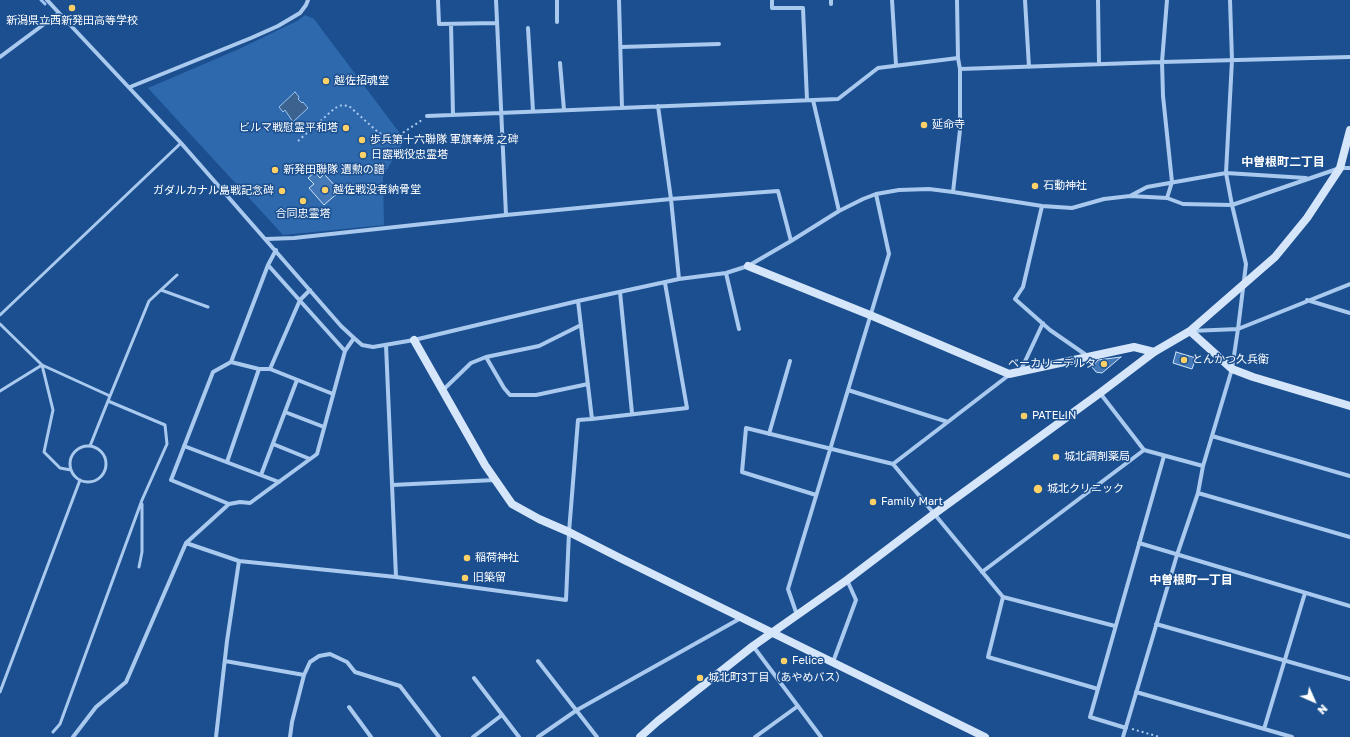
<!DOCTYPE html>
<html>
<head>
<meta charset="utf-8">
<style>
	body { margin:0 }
	#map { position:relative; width:1350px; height:737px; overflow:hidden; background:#1b4f8f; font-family:"Golos Text",sans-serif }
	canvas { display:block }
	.north { position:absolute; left:1294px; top:681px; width:40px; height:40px; -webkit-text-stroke:3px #1b4f8f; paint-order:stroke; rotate:135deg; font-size:11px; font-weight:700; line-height:16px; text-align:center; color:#fff }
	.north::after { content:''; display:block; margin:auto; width:14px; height:18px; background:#fff; clip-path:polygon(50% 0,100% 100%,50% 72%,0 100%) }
</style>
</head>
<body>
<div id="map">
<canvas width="1350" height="737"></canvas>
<div class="north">N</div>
</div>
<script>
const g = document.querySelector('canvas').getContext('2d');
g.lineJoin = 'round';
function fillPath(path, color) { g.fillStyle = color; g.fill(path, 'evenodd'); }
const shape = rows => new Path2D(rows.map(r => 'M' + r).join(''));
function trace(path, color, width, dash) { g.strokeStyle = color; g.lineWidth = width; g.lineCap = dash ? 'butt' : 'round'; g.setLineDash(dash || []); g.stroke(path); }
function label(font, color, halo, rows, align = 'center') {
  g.font = font + ' "Golos Text","Noto Sans JP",sans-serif'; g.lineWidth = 3; g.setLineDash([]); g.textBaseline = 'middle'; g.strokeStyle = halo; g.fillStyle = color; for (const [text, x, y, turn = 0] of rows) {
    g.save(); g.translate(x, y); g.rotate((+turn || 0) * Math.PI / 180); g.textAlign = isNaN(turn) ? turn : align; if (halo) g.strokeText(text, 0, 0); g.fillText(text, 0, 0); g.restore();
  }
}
fillPath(shape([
	[305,15,314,19,405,140,383,176,384,225,283,235,148,88,239,49,297,21]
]), '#2e69ad');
const water = shape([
	[295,92,299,97,298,99,302,103,303,102,308,108,293,122,285,110,283,112,279,107,295,92]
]);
fillPath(water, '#3c6290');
trace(water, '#9cc4f0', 1);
trace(shape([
	[41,0,45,4]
]), '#9cc4f0', 3);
const building = shape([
	[315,172,320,178,324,174,340,191,324,205,309,188,314,184,308,178,315,172],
	[1176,352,1196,358,1192,369,1173,363,1176,352],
	[1121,357,1102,373,1096,372,1092,367,1098,360,1121,357]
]);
fillPath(building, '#4478b7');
trace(building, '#cfe3fa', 1);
trace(shape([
	[298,141,335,108,342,105,349,106,379,133,388,136,398,136,422,120],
	[1132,729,1160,737]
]), '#a9c9ee', 2, [2, 3]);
trace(shape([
	[161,290,208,307],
	[0,315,181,143],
	[0,324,42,365,110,396,90,446],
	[0,391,42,365,53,410,44,452,60,468,71,470],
	[110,396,149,301,177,275],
	'70 464a18 18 0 1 1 36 0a18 18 0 1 1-36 0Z',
	[139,567,142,552,142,504],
	[0,692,80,480],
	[53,732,60,724,142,500,167,444,165,425,108,401]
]), '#a9c9ee', 3);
trace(shape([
	[47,0,59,13],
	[438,0,439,24,497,23],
	[496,0,506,215],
	[557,0,557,22],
	[619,0,622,108],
	[772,0,772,8,803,8,807,100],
	[831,0,831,4],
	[892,0,896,65],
	[1025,0,1029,67],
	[1098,0,1099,64],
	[451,24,453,115],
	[528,28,533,111],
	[621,47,719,44],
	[0,57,59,13,181,143,341,326,354,338,362,345,373,347,414,340,578,301,679,279,726,273,748,266,791,241,839,211,863,199,876,194,899,190,929,189,953,192,1042,206,1072,208,1104,199,1130,196,1167,198,1183,204,1232,205,1340,168,1350,168],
	[560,63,564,110],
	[960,69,1162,62,1350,57],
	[130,87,251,38,278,26,300,13,306,5,308,0],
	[813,100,839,211],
	[658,106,671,199,679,279],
	[427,116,838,99,878,68,958,58],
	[953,192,960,130,960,69,958,58,957,0],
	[1130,196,1147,187,1226,173,1306,178],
	[1167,198,1172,182,1163,96,1162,62,1167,0],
	[1042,206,1023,287,1015,299,1050,330,1089,357],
	[266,239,294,238,506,215,671,199,778,191,791,241],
	[268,265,345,351],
	[726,273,739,329],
	[620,292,632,413],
	[1307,300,1350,313],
	[1191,331,1238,329,1350,284],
	[386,345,396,577],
	[486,357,504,388,510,395,536,395,588,384],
	[231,362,259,369,270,369,333,394],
	[270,369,300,300,310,290],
	[1020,372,1043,323],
	[848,390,948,422],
	[442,391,471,363,486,357,539,346,581,325],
	[1100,393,1144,450,1203,466],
	[285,412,324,427],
	[592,419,687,408,665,283],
	[769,434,790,361],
	[1212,436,1350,476],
	[273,444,310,459],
	[184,446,279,482],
	[227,462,259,369],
	[893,464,1009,375],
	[261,475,297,380],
	[392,485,495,480],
	[1198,493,1350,537],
	[816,495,742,472,746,428,893,464,1003,597,988,657,1098,689],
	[229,504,171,480,213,372,231,362,268,265,276,250],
	[186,543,239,561,396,577,566,600,569,532,578,420,592,419,578,301],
	[1139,543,1350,606],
	[982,572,1144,450],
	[1003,597,1115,626],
	[797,615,788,589,889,254,876,194],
	[1156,624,1350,679],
	[753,646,821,737],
	[225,661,304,675],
	[538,661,597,737],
	[833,662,856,600,847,580],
	[474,678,519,737],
	[1136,692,1292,737],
	[349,707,371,737],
	[1126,728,1090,717,1164,456],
	[1264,729,1305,593],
	[73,737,96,707,126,682,186,543,229,504,240,502,250,503,317,454,345,351,354,338],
	[216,737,227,641,239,561],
	[290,737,292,722,304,675,310,662,319,656,330,654,347,662,355,672,400,686,439,737],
	[473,737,502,715],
	[538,737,577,710,741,618],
	[755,737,798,706],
	[1123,737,1177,555,1198,493,1203,466,1232,369,1238,329,1246,264,1232,205,1226,173,1232,60,1230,0]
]), '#a9c9ee', 4);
trace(shape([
	[748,266,870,315,1009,374,1134,347,1154,352],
	[1190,331,1232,369,1253,377,1350,406],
	[414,340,485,465,512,504,539,519,569,532,622,559,985,737],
	[640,737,658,721,753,646,847,580,934,514,1100,393,1154,352,1190,331,1275,257,1307,218,1340,168,1350,130]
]), '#d6e6fa', 8);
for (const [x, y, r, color] of [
	[72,8,4,"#ffd166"],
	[326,81,4,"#ffd166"],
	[924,125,4,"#ffd166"],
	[346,128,4,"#ffd166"],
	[362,140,4,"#ffd166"],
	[363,155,4,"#ffd166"],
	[275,170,4,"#ffd166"],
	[1035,186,4,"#ffd166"],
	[325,190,4,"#ffd166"],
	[282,191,4,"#ffd166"],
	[303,201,4,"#ffd166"],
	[1184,360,4,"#ffd166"],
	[1104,364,4,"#ffd166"],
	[1024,416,4,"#ffd166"],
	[1056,457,4,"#ffd166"],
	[1038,489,5,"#ffd166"],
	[873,502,4,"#ffd166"],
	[467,558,4,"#ffd166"],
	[465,578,4,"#ffd166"],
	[784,661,4,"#ffd166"],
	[700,678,4,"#ffd166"]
]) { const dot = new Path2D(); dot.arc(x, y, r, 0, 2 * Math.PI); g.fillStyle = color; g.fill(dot); trace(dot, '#1b4f8f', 1.5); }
label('11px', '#fff', '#1b4f8f', [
	["新潟県立西新発田高等学校",72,21,"center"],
	["越佐招魂堂",334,81],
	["延命寺",932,125],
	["ビルマ戦慰霊平和塔",338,128,"right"],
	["歩兵第十六聯隊 軍旗奉焼 之碑",370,140],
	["日露戦役忠霊塔",371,155],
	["新発田聯隊 遺勲の譜",283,170],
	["石動神社",1043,186],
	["越佐戦没者納骨堂",333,190],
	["ガダルカナル島戦記念碑",274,191,"right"],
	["合同忠霊塔",303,214,"center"],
	["とんかつ久兵衛",1192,360],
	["ベーカリーデルタ",1096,364,"right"],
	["PATELIN",1032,416],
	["城北調剤薬局",1064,457],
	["城北クリニック",1047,489],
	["Family Mart",881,502],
	["稲荷神社",475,558],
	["旧築留",473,578],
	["Felice",792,661],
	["城北町3丁目（あやめバス）",708,678]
], 'left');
label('bold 12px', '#fff', '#1b4f8f', [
	["中曽根町二丁目",1283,162],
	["中曽根町一丁目",1191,580]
]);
</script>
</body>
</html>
